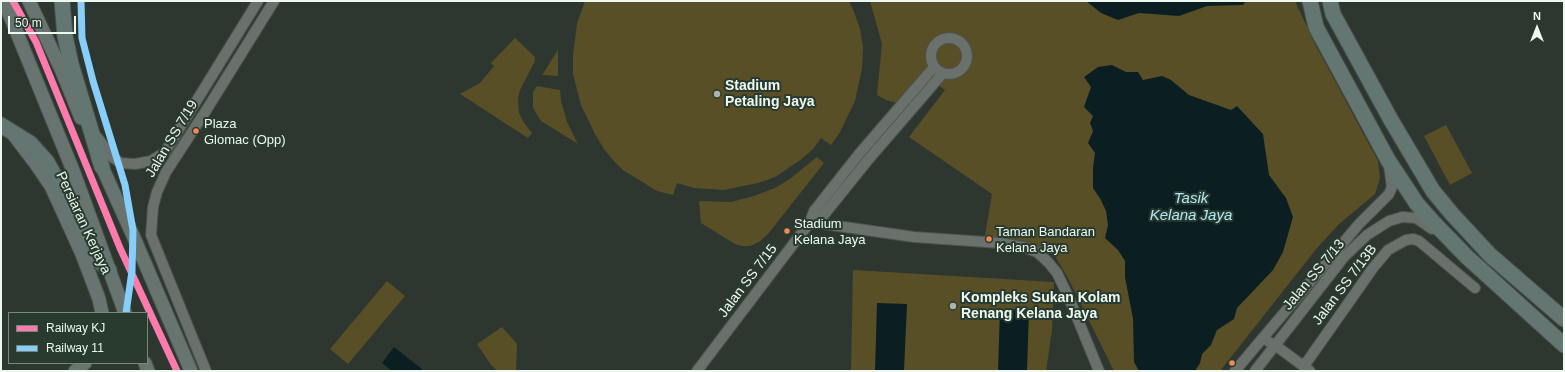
<!DOCTYPE html>
<html>
<head>
<meta charset="utf-8">
<style>
	body { margin:0 }
	#map { position:relative; width:1565px; height:372px; overflow:hidden; background:#2d3730; font-family:Arial,sans-serif }
	canvas { display:block }
	.frame { position:absolute; inset:0; border:2px solid #edf8f0; pointer-events:none }
	.legend { position:absolute; left:8px; top:312px; width:140px; height:52px; box-sizing:border-box; background:#293b2f; border:1px solid #77877c; margin:0; padding:5px 7px; list-style:none; font-size:12px; color:#edf8f0 }
	.legend li { display:flex; align-items:center; gap:8px; height:20px }
	.legend b { width:20px; border:1px solid #77877c }
	.north { position:absolute; left:1517px; top:8px; width:40px; height:40px; -webkit-text-stroke:3px #293b2f; paint-order:stroke; rotate:0deg; font-size:11px; font-weight:700; line-height:16px; text-align:center; color:#edf8f0 }
	.north::after { content:''; display:block; margin:auto; width:14px; height:18px; background:#edf8f0; clip-path:polygon(50% 0,100% 100%,50% 72%,0 100%) }
	.scale { position:absolute; left:8px; top:16px; width:68px; height:18px; box-sizing:border-box; border:2px solid #edf8f0; border-top:0; padding-left:5px; font-size:12px; line-height:14px; white-space:nowrap; color:#edf8f0; -webkit-text-stroke:3px #293b2f; paint-order:stroke }
</style>
</head>
<body>
<div id="map">
<canvas width="1565" height="372"></canvas>
<div class="frame"></div>
<ul class="legend">
<li><b style="height:5px;background:#fd7aac"></b>Railway KJ</li>
<li><b style="height:5px;background:#87cefa"></b>Railway 11</li>
</ul>
<div class="north">N</div>
<div class="scale">50 m</div>
</div>
<script>
const g = document.querySelector('canvas').getContext('2d');
g.lineJoin = 'round';
function fillPath(path, color) { g.fillStyle = color; g.fill(path, 'evenodd'); }
const shape = rows => new Path2D(rows.map(r => 'M' + r).join(''));
function trace(path, color, width, dash) { g.strokeStyle = color; g.lineWidth = width; g.lineCap = dash ? 'butt' : 'round'; g.setLineDash(dash || []); g.stroke(path); }
function label(font, color, halo, rows, align = 'center') {
  g.font = font + ' Arial,sans-serif'; g.lineWidth = 4; g.setLineDash([]); g.textBaseline = 'middle'; g.strokeStyle = halo; g.fillStyle = color; for (const [text, x, y, turn = 0] of rows) {
    g.save(); g.translate(x, y); g.rotate((+turn || 0) * Math.PI / 180); g.textAlign = isNaN(turn) ? turn : align; if (halo) g.strokeText(text, 0, 0); g.fillText(text, 0, 0); g.restore();
  }
}
fillPath(shape([
	[585,1,849,1,854,12,860,29,863,48,862,68,855,101,840,132,831,145,821,138,813,149,799,161,775,177,758,183,724,190,694,188,677,183,673,195,657,191,623,170,612,159,604,149,595,134,581,105,573,74,573,55,577,24],
	[870,1,1295,1,1315,44,1378,161,1380,178,1375,194,1339,224,1317,248,1220,371,1114,371,1068,278,1055,256,1040,249,985,236,992,194,909,137,945,90,924,75,897,103,886,100,877,95,882,44],
	[515,38,535,57,535,61,520,90,518,98,519,113,524,123,532,133,528,138,460,94,480,83,494,66,491,63],
	[558,50,558,76,542,75],
	[537,86,560,90,561,101,567,122,578,144,541,121,533,108,533,92],
	[1446,125,1472,173,1450,185,1424,136],
	[817,157,824,163,768,234,759,242,750,246,742,246,735,244,701,223,699,201,731,202,754,196,775,188,791,178],
	[853,270,1054,282,1052,330,1046,371,851,371],
	[387,281,405,296,348,364,330,349],
	[502,327,517,344,516,371,498,371,491,365,477,344]
]), '#594f26');
fillPath(shape([
	[1086,1,1246,1,1243,5,1207,6,1179,16,1139,13,1118,20,1101,13],
	[1112,65,1126,72,1138,72,1143,80,1162,76,1171,80,1189,95,1231,110,1237,106,1263,134,1269,175,1286,198,1293,217,1283,252,1273,270,1237,308,1234,319,1217,330,1211,345,1202,354,1200,363,1195,371,1139,371,1134,362,1133,319,1125,277,1125,261,1118,250,1105,238,1108,225,1106,211,1101,200,1093,188,1093,167,1095,153,1088,143,1093,131,1090,123,1093,116,1084,107,1091,87,1084,77,1098,67],
	[877,303,907,304,904,371,875,371],
	[1000,309,1029,310,1027,371,998,371],
	[394,347,422,369,421,371,392,371,382,363]
]), '#0b1f23');
const minor = shape([
	'931 56a18 18 0 1 1 36 0a18 18 0 1 1-36 0Z',
	[97,137,112,157,121,163,135,164,151,161,165,152,258,1],
	[810,222,914,237,1000,243,1023,247,1037,252,1048,262,1057,273,1069,298,1099,371],
	[810,222,823,216,868,160,943,73],
	[1269,342,1275,345,1310,371],
	[1304,366,1373,268,1388,250,1406,240,1413,239,1419,241,1475,288],
	[206,371,151,235,153,207,157,192,166,172,207,109,274,1],
	[697,371,810,222,814,211,859,154,934,67],
	[1235,371,1359,224,1389,194,1392,187,1389,166],
	[1255,371,1344,257,1367,235,1389,221,1402,217,1416,218,1432,229]
]);
const major = shape([
	[4,1,74,173,125,313],
	[29,1,61,69,81,118],
	[13,134,36,164,51,186,82,254,99,299,102,313],
	[98,158,135,240,191,371],
	[145,363,148,371],
	[75,371,85,363]
]);
const highway = shape([
	[62,1,65,36,71,64,102,167],
	[1310,1,1316,27,1388,160,1417,204,1434,223,1467,257,1564,345],
	[1330,1,1333,14,1391,120,1433,191,1452,214,1490,255,1564,319],
	[1,125,30,143,47,162,78,218,96,258,109,270]
]);
trace(minor, '#4a524c', 12);
trace(major, '#4a524c', 15);
trace(highway, '#4a524c', 17);
trace(minor, '#6a716c', 10);
trace(major, '#67746f', 13);
trace(highway, '#647671', 15);
trace(shape([
	[13,1,36,42,120,248,177,371]
]), '#fd7aac', 7);
trace(shape([
	[81,1,82,38,93,81,125,185,133,230,132,271,126,313]
]), '#87cefa', 7);
for (const [x, y, r, color] of [
	[717,94,4,"#aab4ad"],
	[196,131,3.5,"#f88751"],
	[787,231,3.5,"#f88751"],
	[989,239,3.5,"#f88751"],
	[953,306,4,"#aab4ad"],
	[1232,363,3.5,"#f88751"]
]) { const dot = new Path2D(); dot.arc(x, y, r, 0, 2 * Math.PI); g.fillStyle = color; g.fill(dot); trace(dot, '#293b2f', 1.5); }
label('13px', '#edf8f0', '#293b2f', [
	["Plaza",204,124],
	["Glomac (Opp)",204,140],
	["Stadium",794,224],
	["Kelana Jaya",794,240],
	["Taman Bandaran",996,232],
	["Kelana Jaya",996,248]
], 'left');
label('bold 14px', '#edf8f0', '#293b2f', [
	["Stadium",725,86],
	["Petaling Jaya",725,102],
	["Kompleks Sukan Kolam",961,298],
	["Renang Kelana Jaya",961,314]
], 'left');
label('14px', '#edf8f0', '#293b2f', [
	["Jalan SS 7/19",172,139,-59],
	["Persiaran Kerjaya",83,223,65],
	["Jalan SS 7/13",1314,275,-50],
	["Jalan SS 7/15",748,281,-53],
	["Jalan SS 7/13B",1345,285,-53]
]);
label('italic 15px', '#afe7f7', '#293b2f', [
	["Tasik",1191,199],
	["Kelana Jaya",1191,216]
]);
</script>
</body>
</html>
